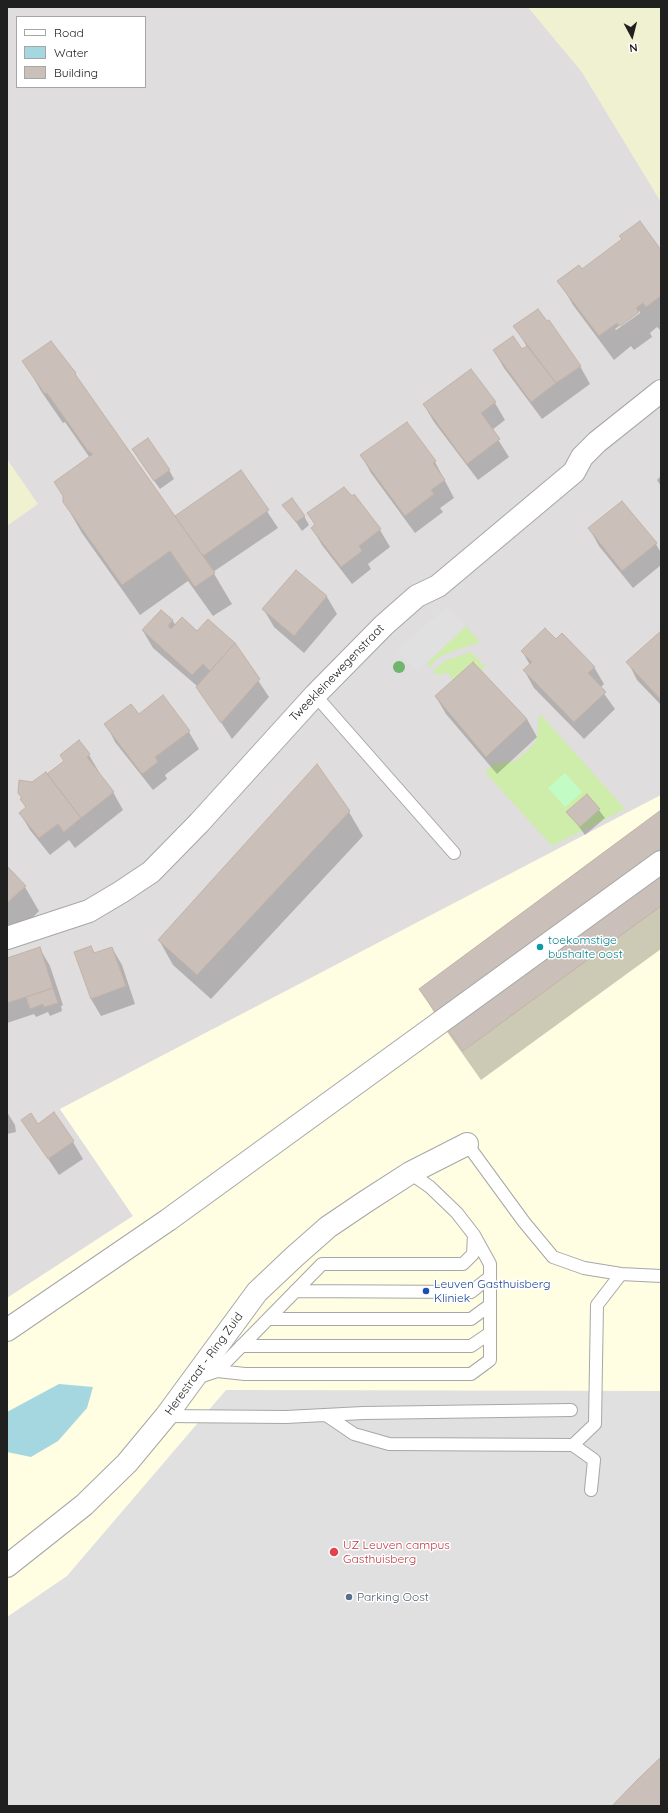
<!DOCTYPE html>
<html>
<head>
<meta charset="utf-8">
<style>
	body { margin:0 }
	#map { position:relative; width:668px; height:1813px; overflow:hidden; background:#f1ede7; font-family:Quicksand,sans-serif }
	canvas { display:block }
	.frame { position:absolute; inset:0; border:8px solid #202020; pointer-events:none }
	.legend { position:absolute; left:16px; top:16px; width:130px; height:72px; box-sizing:border-box; background:#fff; border:1px solid #a6a6a6; margin:0; padding:5px 7px; list-style:none; font-size:12px; color:#202020 }
	.legend li { display:flex; align-items:center; gap:8px; height:20px }
	.legend b { width:20px; border:1px solid #a6a6a6 }
	.north { position:absolute; left:612px; top:16px; width:40px; height:40px; -webkit-text-stroke:3px #fff; paint-order:stroke; rotate:173deg; font-size:11px; font-weight:700; line-height:16px; text-align:center; color:#202020 }
	.north::after { content:''; display:block; margin:auto; width:14px; height:18px; background:#202020; clip-path:polygon(50% 0,100% 100%,50% 72%,0 100%) }
</style>
</head>
<body>
<div id="map">
<canvas width="668" height="1813"></canvas>
<div class="frame"></div>
<ul class="legend">
<li><b style="height:5px;background:#fff"></b>Road</li>
<li><b style="height:11px;background:#a5d7e1"></b>Water</li>
<li><b style="height:11px;background:#cabfb9"></b>Building</li>
</ul>
<div class="north">N</div>
</div>
<script>
const g = document.querySelector('canvas').getContext('2d');
g.lineJoin = 'round';
function fillPath(path, color) { g.fillStyle = color; g.fill(path, 'evenodd'); }
const shape = rows => new Path2D(rows.map(r => 'M' + r).join(''));
function trace(path, color, width, dash) { g.strokeStyle = color; g.lineWidth = width; g.lineCap = dash ? 'butt' : 'round'; g.setLineDash(dash || []); g.stroke(path); }
function label(font, color, halo, rows, align = 'center') {
  g.font = font + ' Quicksand,sans-serif'; g.lineWidth = 3; g.setLineDash([]); g.textBaseline = 'middle'; g.strokeStyle = halo; g.fillStyle = color; for (const [text, x, y, turn = 0] of rows) {
    g.save(); g.translate(x, y); g.rotate((+turn || 0) * Math.PI / 180); g.textAlign = isNaN(turn) ? turn : align; if (halo) g.strokeText(text, 0, 0); g.fillText(text, 0, 0); g.restore();
  }
}
fillPath(shape([
	[7,7,528,7,582,72,661,202,661,795,60,1109,133,1216,7,1298],
	[17,17,145,17,145,87,17,87]
]), '#dfdddd');
fillPath(shape([
	[661,795,661,1806,7,1806,7,1298,133,1216,60,1109]
]), '#fffde2');
fillPath(shape([
	[528,7,661,7,661,202,582,72],
	[7,459,38,504,7,526]
]), '#f0f1d1');
fillPath(shape([
	[466,626,480,642,443,655,438,658,430,667,427,663],
	[471,652,485,667,481,671,453,680,448,673,436,675,433,671,445,661],
	[539,715,542,716,625,809,552,846,485,772,494,764,516,761,534,744,537,737]
]), '#cfedaa');
fillPath(shape([
	[565,773,582,792,565,807,548,788]
]), '#c2fcc4');
fillPath(shape([
	[448,606,466,626,417,672,396,650],
	[226,1390,661,1391,661,1806,7,1806,7,1617,67,1576]
]), '#e0e0e0');
fillPath(shape([
	[59,1384,93,1387,87,1408,58,1441,31,1457,7,1452,7,1412]
]), '#a5d7e1');
fillPath(shape([
	[661,252,661,331,657,327,650,333,652,337,634,350,631,346,614,360,573,305,559,281,582,270],
	[640,311,640,313,616,330,615,329],
	[515,326,580,366,590,384,542,419,504,368,494,351,522,350,527,347],
	[24,361,75,374,83,387,180,525,241,472,278,528,213,572,232,604,213,616,188,581,140,615,82,533,64,502,90,458,65,422,63,423,41,391],
	[471,370,495,403,505,420,492,430,509,457,478,480,434,422,424,405],
	[407,423,435,462,454,498,440,508,443,512,415,533,371,473,361,455],
	[138,458,169,470,174,479,160,489],
	[661,476,661,486,657,480],
	[354,496,380,530,390,547,368,564,371,569,352,584,322,545,312,528,315,525,308,514],
	[622,502,656,544,661,553,661,565,633,588,599,546,589,528],
	[284,505,304,516,309,525,302,531],
	[296,571,327,597,337,614,304,653,274,627,264,610],
	[161,612,173,621,176,626,234,644,269,697,232,739,197,686,153,648,143,631],
	[661,632,661,705,637,680,628,662],
	[522,651,594,667,604,684,600,688,615,709,584,739,534,688,524,670,530,665],
	[473,664,527,719,537,737,497,774,446,714,436,697],
	[163,697,189,732,199,749,165,775,167,779,153,790,115,742,106,724,139,715],
	[79,742,89,755,99,772,98,773,113,792,123,810,75,848,69,840,50,855,30,830,20,813,26,808,19,793,47,775,65,762],
	[587,795,605,818,585,835,568,812],
	[661,811,661,949,481,1080,438,1019,420,989],
	[349,812,363,836,211,999,173,965,159,940],
	[7,867,25,887,39,911,26,924,7,938],
	[91,947,95,954,112,948,122,965,135,1004,101,1016,91,999],
	[40,949,50,966,63,1005,61,1006,62,1011,50,1016,48,1012,36,1017,34,1014,7,1023,7,959],
	[7,1112,15,1125,16,1132,7,1134],
	[22,1120,38,1125,73,1142,83,1159,59,1175]
]), '#0003');
const building = shape([
	[640,221,661,250,661,296,646,307,643,303,636,308,639,312,620,326,617,323,599,336,557,281,579,265,582,269,622,239,619,236,640,221],
	[538,309,547,321,549,320,581,366,556,383,513,326,538,309],
	[513,336,522,349,527,346,556,383,531,402,493,350,513,336],
	[51,341,76,373,75,374,215,573,195,587,170,551,122,585,63,502,63,496,54,482,93,454,88,451,47,393,45,394,22,361,51,341],
	[471,369,496,402,481,413,500,439,467,464,423,404,471,369],
	[407,422,436,461,433,463,445,480,431,490,434,494,405,516,360,455,407,422],
	[148,438,170,470,154,481,132,449,148,438],
	[241,470,269,510,203,556,175,516,241,470],
	[344,487,352,496,354,494,381,529,359,546,362,551,341,567,311,528,315,524,307,513,344,487],
	[292,498,305,516,296,522,282,505,292,498],
	[622,501,657,543,622,571,588,528,622,501],
	[296,570,327,596,294,636,262,609,296,570],
	[161,610,173,620,168,626,171,629,182,617,197,631,208,619,235,643,210,671,203,664,192,675,142,630,161,610],
	[545,628,556,639,562,633,595,667,588,673,606,692,574,722,523,670,532,662,521,651,545,628],
	[661,631,661,700,626,662,661,631],
	[235,643,260,679,221,723,196,687,235,643],
	[473,662,527,719,486,757,435,696,473,662],
	[163,695,190,731,155,757,158,762,142,774,104,724,131,704,139,714,163,695],
	[79,740,90,754,87,757,114,792,81,818,47,774,64,761,60,755,79,740],
	[317,764,350,811,197,975,158,940,317,764],
	[46,772,81,818,64,832,58,824,39,838,19,813,26,807,20,799,22,798,18,793,19,780,32,782,46,772],
	[587,794,600,809,580,827,566,812,587,794],
	[661,810,661,906,463,1051,419,989,661,810],
	[7,866,26,886,7,903,7,866],
	[91,946,94,953,112,947,126,986,91,999,74,952,91,946],
	[40,947,53,988,7,1003,7,958,40,947],
	[53,988,58,1003,44,1007,43,1004,30,1009,26,997,53,988],
	[54,1112,74,1141,48,1159,21,1120,31,1113,38,1124,54,1112],
	[661,1757,661,1806,612,1806,636,1781,661,1757]
]);
fillPath(building, '#cabfb9');
trace(building, '#c4b3a8', 1);
const lane = shape([
	[315,695,454,853],
	[467,1144,524,1222,553,1257,584,1268,621,1274,661,1276],
	[295,1291,471,1292,490,1277],
	[268,1319,471,1319,490,1305],
	[241,1346,471,1346,490,1333],
	[217,1371,322,1264,463,1264,473,1254,474,1235],
	[196,1378,217,1371,245,1374,471,1374,490,1360,490,1264,474,1235,457,1213,430,1187,410,1173],
	[326,1415,354,1434,389,1444,573,1445,594,1460,591,1490],
	[166,1416,286,1417,363,1413,571,1410],
	[573,1445,595,1424,597,1305,621,1274]
]);
const street = shape([
	[7,938,89,911,121,892,151,872,199,823,315,695,384,625,417,596,438,586,574,472,582,457,597,442,661,391],
	[7,1330,168,1220,661,862],
	[7,1566,84,1505,127,1463,166,1416,257,1292,294,1257,328,1227,365,1202,410,1173,467,1144]
]);
trace(lane, '#a7a7a7', 14);
trace(street, '#a7a7a7', 24);
trace(lane, '#fff', 12);
trace(street, '#fff', 22);
g.fillStyle = '#70b56d';
for (const [x, y] of [
	[399,667]
]) { g.beginPath(); g.arc(x, y, 6, 0, 2 * Math.PI); g.fill(); }
for (const [x, y, r, color] of [
	[540,947,4,"#0f9aa8"],
	[426,1291,4,"#1a4fb4"],
	[334,1552,5,"#e0444e"],
	[349,1597,4,"#5c6f8a"]
]) { const dot = new Path2D(); dot.arc(x, y, r, 0, 2 * Math.PI); g.fillStyle = color; g.fill(dot); trace(dot, '#fff', 1.5); }
label('12px', '#202020', '#fff', [
	["Tweekleinewegenstraat",337,673,-46],
	["Herestraat - Ring Zuid",204,1364,-54]
]);
label('12px', '#0d838f', '#fff', [
	["toekomstige",548,940],
	["bushalte oost",548,954]
], 'left');
label('12px', '#164399', '#fff', [
	["Leuven Gasthuisberg",434,1284],
	["Kliniek",434,1298]
], 'left');
label('12px', '#be3a42', '#fff', [
	["UZ Leuven campus",343,1545],
	["Gasthuisberg",343,1559]
], 'left');
label('12px', '#4e5e75', '#fff', [
	["Parking Oost",357,1597]
], 'left');
</script>
</body>
</html>
